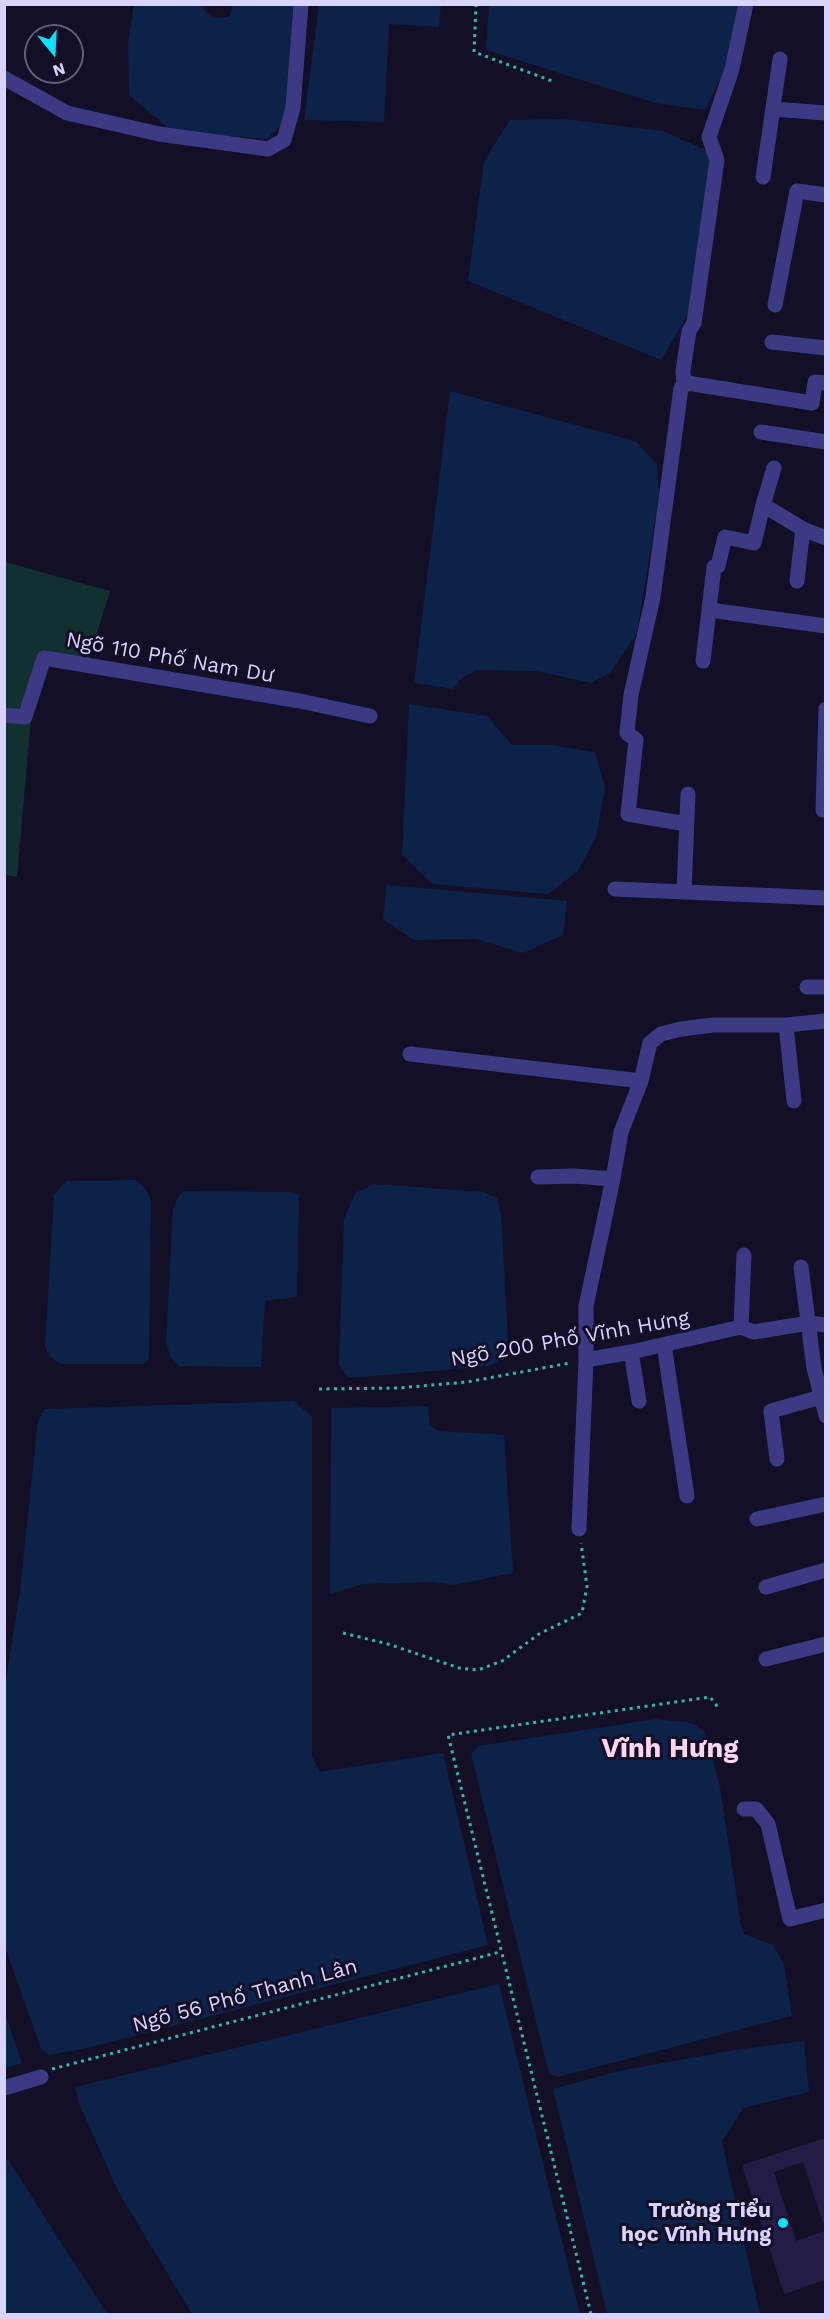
<!DOCTYPE html>
<html>
<head>
<meta charset="utf-8">
<style>
	body { margin:0 }
	#map { position:relative; width:830px; height:2319px; overflow:hidden; background:#130f26; font-family:"Work Sans",sans-serif }
	canvas { display:block }
	.frame { position:absolute; inset:0; border:6px solid #d9d4ff; pointer-events:none }
	.north { position:absolute; left:24px; top:24px; width:60px; height:60px; box-sizing:border-box; background:#130f26; border:2px solid #625e7d; border-radius:50%; rotate:162deg; font-size:16px; font-weight:700; line-height:24px; text-align:center; color:#d9d4ff }
	.north::after { content:''; display:block; margin:auto; width:21px; height:27px; background:#00e5ff; clip-path:polygon(50% 0,100% 100%,50% 72%,0 100%) }
</style>
</head>
<body>
<div id="map">
<canvas width="830" height="2319"></canvas>
<div class="frame"></div>
<div class="north">N</div>
</div>
<script>
const g = document.querySelector('canvas').getContext('2d');
g.lineJoin = 'round';
function fillPath(path, color) { g.fillStyle = color; g.fill(path, 'evenodd'); }
const shape = rows => new Path2D(rows.map(r => 'M' + r).join(''));
function trace(path, color, width, dash) { g.strokeStyle = color; g.lineWidth = width; g.lineCap = dash ? 'butt' : 'round'; g.setLineDash(dash || []); g.stroke(path); }
function label(font, color, halo, rows, align = 'center') {
  g.font = font + ' "Work Sans",sans-serif'; g.lineWidth = 6; g.setLineDash([]); g.textBaseline = 'middle'; g.strokeStyle = halo; g.fillStyle = color; for (const [text, x, y, turn = 0] of rows) {
    g.save(); g.translate(x, y); g.rotate((+turn || 0) * Math.PI / 180); g.textAlign = isNaN(turn) ? turn : align; if (halo) g.strokeText(text, 0, 0); g.fillText(text, 0, 0); g.restore();
  }
}
fillPath(shape([
	[5,562,110,591,88,662,46,667,32,707,17,877,5,875]
]), '#12302f');
fillPath(shape([
	[134,5,203,5,204,10,214,18,229,17,233,5,293,5,286,120,267,139,172,131,129,95,128,43],
	[319,5,441,5,439,27,389,24,384,122,304,120],
	[489,5,739,5,729,62,705,110,655,103,486,50],
	[563,119,663,131,712,153,689,313,661,360,468,281,484,161,510,120],
	[450,391,635,441,657,464,659,496,637,633,611,672,591,683,536,671,476,670,462,678,453,689,414,683],
	[409,704,487,716,512,745,552,745,595,752,605,788,596,837,578,871,548,894,433,884,402,855],
	[387,885,567,901,563,935,523,953,476,939,414,940,383,919],
	[135,1180,147,1190,151,1201,149,1360,143,1364,60,1364,50,1357,45,1346,54,1195,66,1181],
	[374,1184,484,1192,497,1198,501,1213,508,1339,503,1359,490,1366,348,1378,339,1364,344,1219,355,1193],
	[184,1191,290,1192,299,1195,297,1297,265,1301,261,1367,179,1366,170,1356,166,1342,173,1209,178,1197],
	[294,1401,312,1417,312,1757,320,1772,443,1753,488,1945,83,2049,49,2055,41,2049,4,1944,5,1686,20,1590,38,1421,44,1409],
	[428,1406,430,1425,438,1431,504,1435,513,1573,453,1585,434,1582,363,1584,330,1594,331,1408],
	[656,1719,691,1723,705,1732,720,1787,741,1925,744,1934,773,1945,784,1964,792,2016,558,2077,551,2074,547,2066,471,1754,478,1746],
	[499,1984,580,2314,192,2314,118,2191,80,2106,75,2087],
	[4,2010,22,2063,5,2068,4,2068],
	[804,2041,809,2092,743,2108,722,2141,760,2314,607,2314,553,2089,619,2071,735,2050],
	[5,2160,8,2160,107,2314,5,2314]
]), '#0c2248');
fillPath(shape([
	[825,2138,825,2222,823,2223,803,2162,774,2172,796,2241,825,2231,825,2280,784,2294,742,2165]
]), '#241b47');
trace(shape([
	[476,4,474,52,552,81],
	[319,1389,398,1388,467,1382,570,1363],
	[343,1633,388,1644,459,1668,478,1670,502,1661,539,1634,582,1613,587,1586,581,1543],
	[52,2069,500,1952],
	[591,2314,448,1735,710,1697,720,1710]
]), '#2fb8b0', 3, [3, 4.5]);
trace(shape([
	[4,78,67,113,159,134,268,149,284,140,293,108,301,4],
	[773,109,826,113],
	[763,177,780,59],
	[775,305,797,191,826,195],
	[772,342,826,348],
	[684,385,683,371,689,331,694,323,717,160,709,137,732,69,746,4],
	[761,432,826,442],
	[763,505,774,468],
	[797,581,803,529],
	[710,610,826,626],
	[703,661,714,567,718,566,725,537,754,543,763,505,803,529,826,538],
	[826,709,823,810,826,810],
	[4,715,25,717,44,658,300,701,370,716],
	[686,824,628,814,636,740,627,733,631,695,653,597,681,388,687,383,812,403,815,382,826,383],
	[615,889,826,898],
	[684,892,688,794],
	[807,987,826,987],
	[786,1025,794,1101],
	[410,1054,641,1081],
	[538,1177,574,1176,613,1179],
	[801,1267,814,1368,826,1416],
	[741,1327,744,1255],
	[664,1345,687,1496],
	[631,1352,639,1401],
	[586,1360,631,1352,741,1327,754,1332,809,1323,826,1325],
	[777,1459,771,1411,821,1397],
	[757,1519,826,1504],
	[579,1529,586,1360,586,1306,613,1179,621,1132,641,1081,650,1043,661,1034,681,1029,713,1025,786,1025,826,1021],
	[766,1587,826,1570],
	[766,1659,826,1644],
	[744,1809,756,1809,768,1824,790,1919,826,1910],
	[4,2088,41,2077]
]), '#3d3a85', 15);
for (const [x, y, r, color] of [
	[783,2223,6,"#00e5ff"]
]) { const dot = new Path2D(); dot.arc(x, y, r, 0, 2 * Math.PI); g.fillStyle = color; g.fill(dot); trace(dot, '#130f26', 2); }
label('21px', '#d9d4ff', '#130f26', [
	["Ngõ 110 Phố Nam Dư",170,658,10],
	["Ngõ 200 Phố Vĩnh Hưng",570,1339,-10],
	["Ngõ 56 Phố Thanh Lân",245,1996,-15]
]);
label('bold 21px', '#d9d4ff', '#130f26', [
	["Trường Tiểu",771,2211],
	["học Vĩnh Hưng",771,2235]
], 'right');
label('bold 27px', '#ffd6f0', '#130f26', [
	["Vĩnh Hưng",670,1749]
]);
</script>
</body>
</html>
